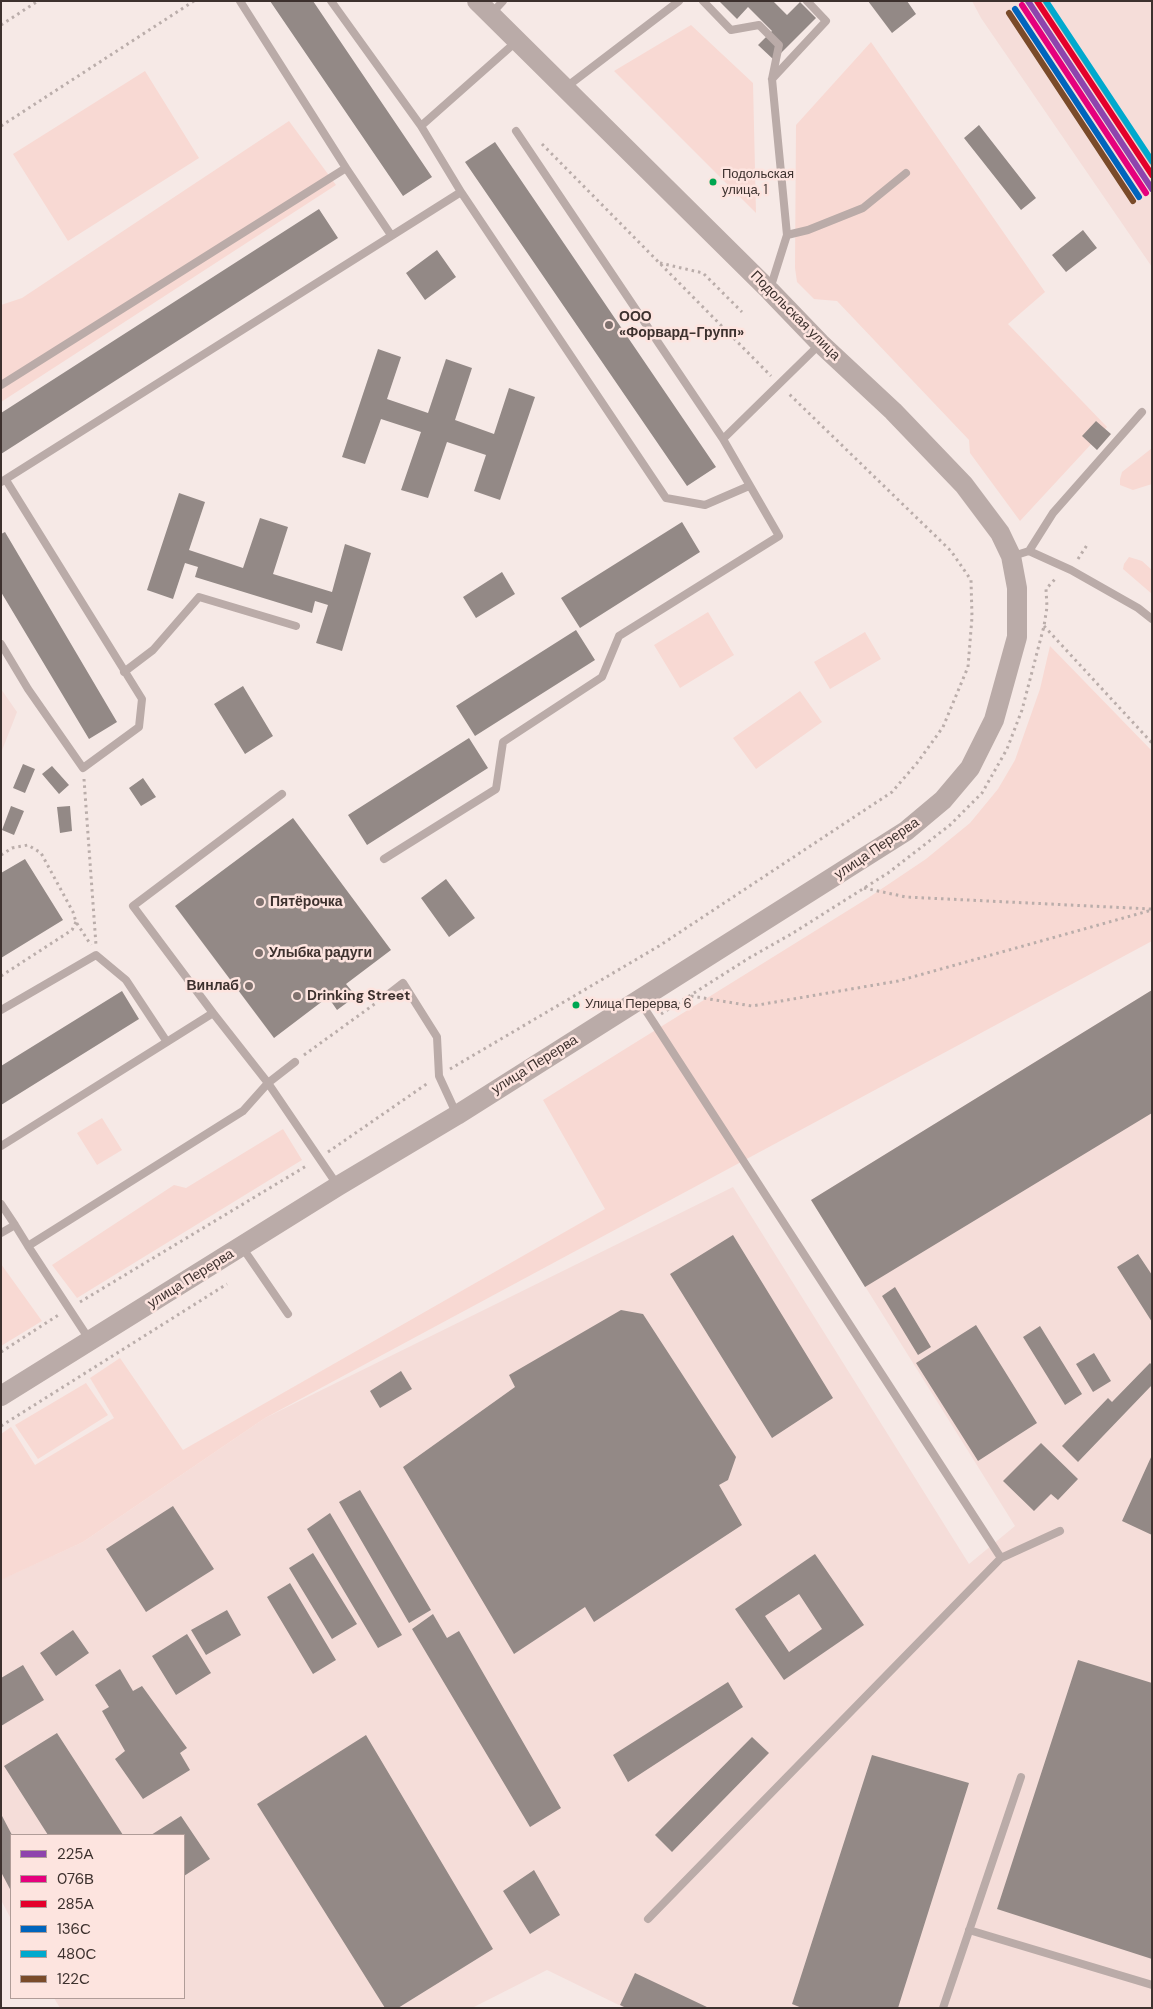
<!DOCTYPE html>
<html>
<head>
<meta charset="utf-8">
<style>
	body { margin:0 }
	#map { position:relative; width:1153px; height:2009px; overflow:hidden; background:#f6e9e6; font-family:"DM Sans",sans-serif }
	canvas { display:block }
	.frame { position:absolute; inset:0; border:2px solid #3d312e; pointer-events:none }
	.legend { position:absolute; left:10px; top:1834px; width:175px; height:165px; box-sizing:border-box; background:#fde4df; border:1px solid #b09c98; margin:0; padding:6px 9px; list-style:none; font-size:15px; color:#3d312e }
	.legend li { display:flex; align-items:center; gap:10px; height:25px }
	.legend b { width:25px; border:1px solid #b09c98 }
</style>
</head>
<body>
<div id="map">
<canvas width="1153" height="2009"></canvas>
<div class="frame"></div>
<ul class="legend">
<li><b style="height:6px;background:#8e44ad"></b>225А</li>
<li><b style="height:6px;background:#e5007d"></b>076В</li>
<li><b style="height:6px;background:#e4002b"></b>285А</li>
<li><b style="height:6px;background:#0065bd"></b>136С</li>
<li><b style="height:6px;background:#00a9ce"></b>480С</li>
<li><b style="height:6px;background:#7a4b2a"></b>122С</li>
</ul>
</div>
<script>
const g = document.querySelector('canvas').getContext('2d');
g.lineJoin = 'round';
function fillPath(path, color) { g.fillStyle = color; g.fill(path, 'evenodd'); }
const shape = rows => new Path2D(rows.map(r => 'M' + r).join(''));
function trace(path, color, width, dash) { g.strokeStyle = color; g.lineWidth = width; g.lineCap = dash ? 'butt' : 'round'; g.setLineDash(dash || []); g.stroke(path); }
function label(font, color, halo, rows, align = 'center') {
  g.font = font + ' "DM Sans",sans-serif'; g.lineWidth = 5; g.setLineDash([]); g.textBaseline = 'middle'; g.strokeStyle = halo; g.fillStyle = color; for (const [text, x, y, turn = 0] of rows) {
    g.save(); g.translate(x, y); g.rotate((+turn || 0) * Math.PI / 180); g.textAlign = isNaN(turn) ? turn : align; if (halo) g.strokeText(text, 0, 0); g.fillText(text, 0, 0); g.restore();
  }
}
fillPath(shape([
	[972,1,1152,1,1152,267,981,18],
	[1,689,17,712,1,753],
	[1152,990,1152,2008,625,2008,547,1970,472,2008,60,2008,54,1998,184,1998,184,1835,11,1835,11,1919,1,1900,2,1579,83,1542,265,1418,733,1187,969,1564,1015,1526,811,1200]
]), '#f5ddd9');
fillPath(shape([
	[691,25,753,83,756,213,614,71],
	[871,42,1045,292,1008,324,1107,427,1020,521,970,453,969,440,837,301,814,299,797,282,795,268,796,125],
	[145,71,199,158,68,241,13,154],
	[289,121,336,185,1,402,1,305,22,298],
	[1152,448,1152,484,1133,490,1120,485,1120,479,1122,472],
	[1129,557,1142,561,1152,570,1152,594,1123,569,1124,564],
	[708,612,734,655,680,688,654,645],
	[865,632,881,659,830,689,814,662],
	[1050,646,1152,751,1152,941,265,1418,83,1542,1,1580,1,1434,11,1427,35,1465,114,1418,90,1378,120,1358,183,1450,605,1209,543,1100,868,898,926,859,970,823,998,789,1015,760,1040,689],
	[800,691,822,722,756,769,733,738],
	[102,1118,122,1150,97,1165,77,1133],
	[283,1129,302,1160,77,1298,52,1265,174,1185,186,1188],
	[1,1264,42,1321,1,1346],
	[86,1383,108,1415,38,1459,15,1425]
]), '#f8d9d3');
fillPath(shape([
	[270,1,313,1,432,177,403,196],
	[719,1,773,1,787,15,800,2,816,18,774,60,758,45,772,31,748,7,737,19],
	[868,1,907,1,916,14,892,33],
	[979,125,1036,198,1021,210,964,138],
	[495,142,716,467,687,486,465,162],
	[319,209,338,238,1,454,1,413],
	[1083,230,1097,248,1066,272,1052,255],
	[437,250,456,277,425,300,406,273],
	[378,349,401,357,387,399,428,413,446,359,472,368,455,420,494,434,509,388,535,397,500,500,474,491,486,455,447,442,428,498,401,490,421,432,381,419,365,464,342,457],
	[1096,421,1111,434,1097,450,1082,436],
	[179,493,205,502,189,550,243,568,260,518,288,527,273,574,332,592,345,544,371,553,342,651,316,643,328,605,315,601,312,613,195,577,198,567,185,563,173,599,147,590],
	[682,522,700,552,580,628,561,598],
	[5,532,117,722,89,739,1,592,1,534],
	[502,572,515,594,476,618,463,597],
	[576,630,595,660,475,736,456,706],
	[243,686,273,736,245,754,214,704],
	[469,738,488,768,367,845,348,815],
	[23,764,35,769,25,793,13,788],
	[52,766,69,785,59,794,42,774],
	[143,778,156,797,141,806,129,788],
	[11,806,24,811,14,835,2,830],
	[70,806,72,831,60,833,57,807],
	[293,818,391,950,346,984,356,996,337,1010,328,997,274,1038,175,906],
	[25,859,63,920,1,958,1,873],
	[446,879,475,918,449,937,421,898],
	[1152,990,1152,1113,865,1287,811,1200],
	[122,991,139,1019,1,1105,1,1066],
	[733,1235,833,1398,772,1438,670,1274],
	[1138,1254,1152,1275,1152,1322,1117,1267],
	[895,1287,931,1347,918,1355,882,1296],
	[621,1310,643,1314,736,1457,728,1480,719,1485,742,1525,594,1622,585,1607,514,1654,403,1467,515,1387,509,1375],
	[976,1325,1037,1423,978,1461,916,1363],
	[1040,1326,1082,1394,1065,1405,1023,1337],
	[1094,1353,1111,1381,1093,1392,1076,1364],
	[1150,1363,1152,1365,1152,1385,1078,1462,1062,1446,1108,1398,1112,1402],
	[401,1371,412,1389,380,1408,370,1391],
	[1041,1443,1078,1479,1058,1500,1051,1494,1034,1511,1003,1481],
	[1152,1455,1152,1535,1122,1521],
	[360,1490,431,1610,409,1623,339,1502],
	[173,1506,214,1569,146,1612,106,1549],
	[330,1513,402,1635,378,1648,307,1529],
	[313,1553,357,1624,332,1639,289,1568],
	[815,1554,864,1625,784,1680,735,1609],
	[799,1594,822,1629,789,1652,765,1616],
	[290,1583,336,1660,313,1674,267,1597],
	[227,1610,241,1635,206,1655,191,1630],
	[433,1614,447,1638,459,1631,561,1808,530,1827,412,1629],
	[73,1630,89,1653,56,1676,40,1653],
	[187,1634,211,1673,176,1695,152,1656],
	[1078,1660,1152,1683,1152,1959,997,1909],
	[23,1665,44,1700,1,1726,1,1678],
	[120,1669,133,1691,142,1686,187,1748,180,1753,190,1770,143,1799,115,1759,125,1751,102,1711,109,1707,95,1685],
	[728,1682,743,1707,628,1782,613,1755],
	[57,1733,123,1835,48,1835,4,1766],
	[366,1735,493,1949,398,2008,385,2008,257,1804],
	[752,1737,769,1753,672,1852,655,1835],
	[872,1755,969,1783,898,2008,802,2008,792,2004],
	[1,1814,12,1835,11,1891,1,1872],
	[181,1816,210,1859,184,1876,184,1835,151,1835],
	[534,1870,560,1915,530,1934,503,1891],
	[635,1973,709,2008,626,2008,620,2005]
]), '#938986');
trace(shape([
	[1,25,38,1],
	[1,126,194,1],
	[542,144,771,376],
	[660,263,703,273,742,312],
	[1078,559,1087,545],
	[1044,626,1152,743],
	[84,779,96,945],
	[1,855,12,848,28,845,41,853,73,912,76,922,91,945],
	[864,888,906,897,1151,909],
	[1,976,72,930,76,922],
	[691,996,752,1006,898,981,1152,910],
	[661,1014,749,958,793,933,888,873,950,825,982,793,1007,749,1022,710,1044,626,1047,607,1046,589,1057,577],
	[304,1055,376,1003],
	[450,1069,659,946,892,792,917,763,943,727,968,667,972,617,971,580,951,551,788,393],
	[328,1152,428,1083],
	[80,1302,308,1165],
	[1,1352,60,1314],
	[1,1426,227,1284]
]), '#baadaa', 3, [2.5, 4]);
trace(shape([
	[240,1,346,168],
	[331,1,421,126],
	[703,1,731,30,759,25,779,45,772,79,787,235,770,289],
	[491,14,503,1],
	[772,79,826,21,807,1],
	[565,88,679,1],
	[516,131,723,439],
	[461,192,666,498,705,505,749,486],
	[787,235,808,230,863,208,906,173],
	[1,385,346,168,391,235],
	[1,482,461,192,421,126,517,41],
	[1029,551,1053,513,1142,412],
	[1013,556,1029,551,1071,570,1138,608,1152,619],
	[1,644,28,689,83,768,139,727,142,699,6,480],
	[124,672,153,650,199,597,296,626],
	[384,859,496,789,503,742,602,677,619,636,779,536,723,439,819,345],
	[385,997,403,983,437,1037,439,1076,457,1115],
	[639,1000,1001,1558,1060,1531],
	[1,1010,96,955,126,980,167,1042],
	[213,1013,133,906,282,794],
	[1,1146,213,1013,268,1083,338,1186],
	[1,1204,15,1225],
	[1,1233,15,1225,28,1246],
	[242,1247,288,1314],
	[89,1339,28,1246,243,1111,268,1083,295,1062],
	[648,1919,1001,1558],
	[969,1930,1152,1985],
	[943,2008,1021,1777]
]), '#baaba8', 8);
trace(shape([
	[1,1396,338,1186,457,1115,906,831,943,800,970,768,994,720,1017,637,1017,588,1011,556,1000,533,964,485,893,411,820,343,770,291,477,1]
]), '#baaba8', 20);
trace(shape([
	[1044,1,1152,164]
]), '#b3a7a5', 4);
trace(shape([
	[1028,1,1152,189]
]), '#8e44ad', 6);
trace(shape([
	[1022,5,1146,193]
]), '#e5007d', 6);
trace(shape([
	[1037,1,1152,175]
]), '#e4002b', 6);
trace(shape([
	[1015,9,1139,197]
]), '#0065bd', 6);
trace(shape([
	[1046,1,1152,161]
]), '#00a9ce', 6);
trace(shape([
	[1009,13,1133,201]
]), '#7a4b2a', 6);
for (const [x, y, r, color] of [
	[713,182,4.5,"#00a651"],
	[609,325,5,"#7e716e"],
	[260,902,5,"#7e716e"],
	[259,953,5,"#7e716e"],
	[249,986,5,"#7e716e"],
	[297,996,5,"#7e716e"],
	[576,1005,4.5,"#00a651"]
]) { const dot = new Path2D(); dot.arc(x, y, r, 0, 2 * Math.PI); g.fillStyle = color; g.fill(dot); trace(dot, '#fde4df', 2); }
label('13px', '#3d312e', '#fde4df', [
	["Подольская",722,175],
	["улица, 1",722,191],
	["Улица Перерва, 6",585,1005]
], 'left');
label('14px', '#3d312e', '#fde4df', [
	["Подольская улица",795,316,45],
	["улица Перерва",877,849,-34],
	["улица Перерва",535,1065,-32],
	["улица Перерва",191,1279,-32]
]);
label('bold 14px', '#3d312e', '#fde4df', [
	["ООО",619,317],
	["«Форвард-Групп»",619,333],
	["Пятёрочка",270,902],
	["Улыбка радуги",269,953],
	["Винлаб",239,986,"right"],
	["Drinking Street",307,996]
], 'left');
</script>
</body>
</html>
